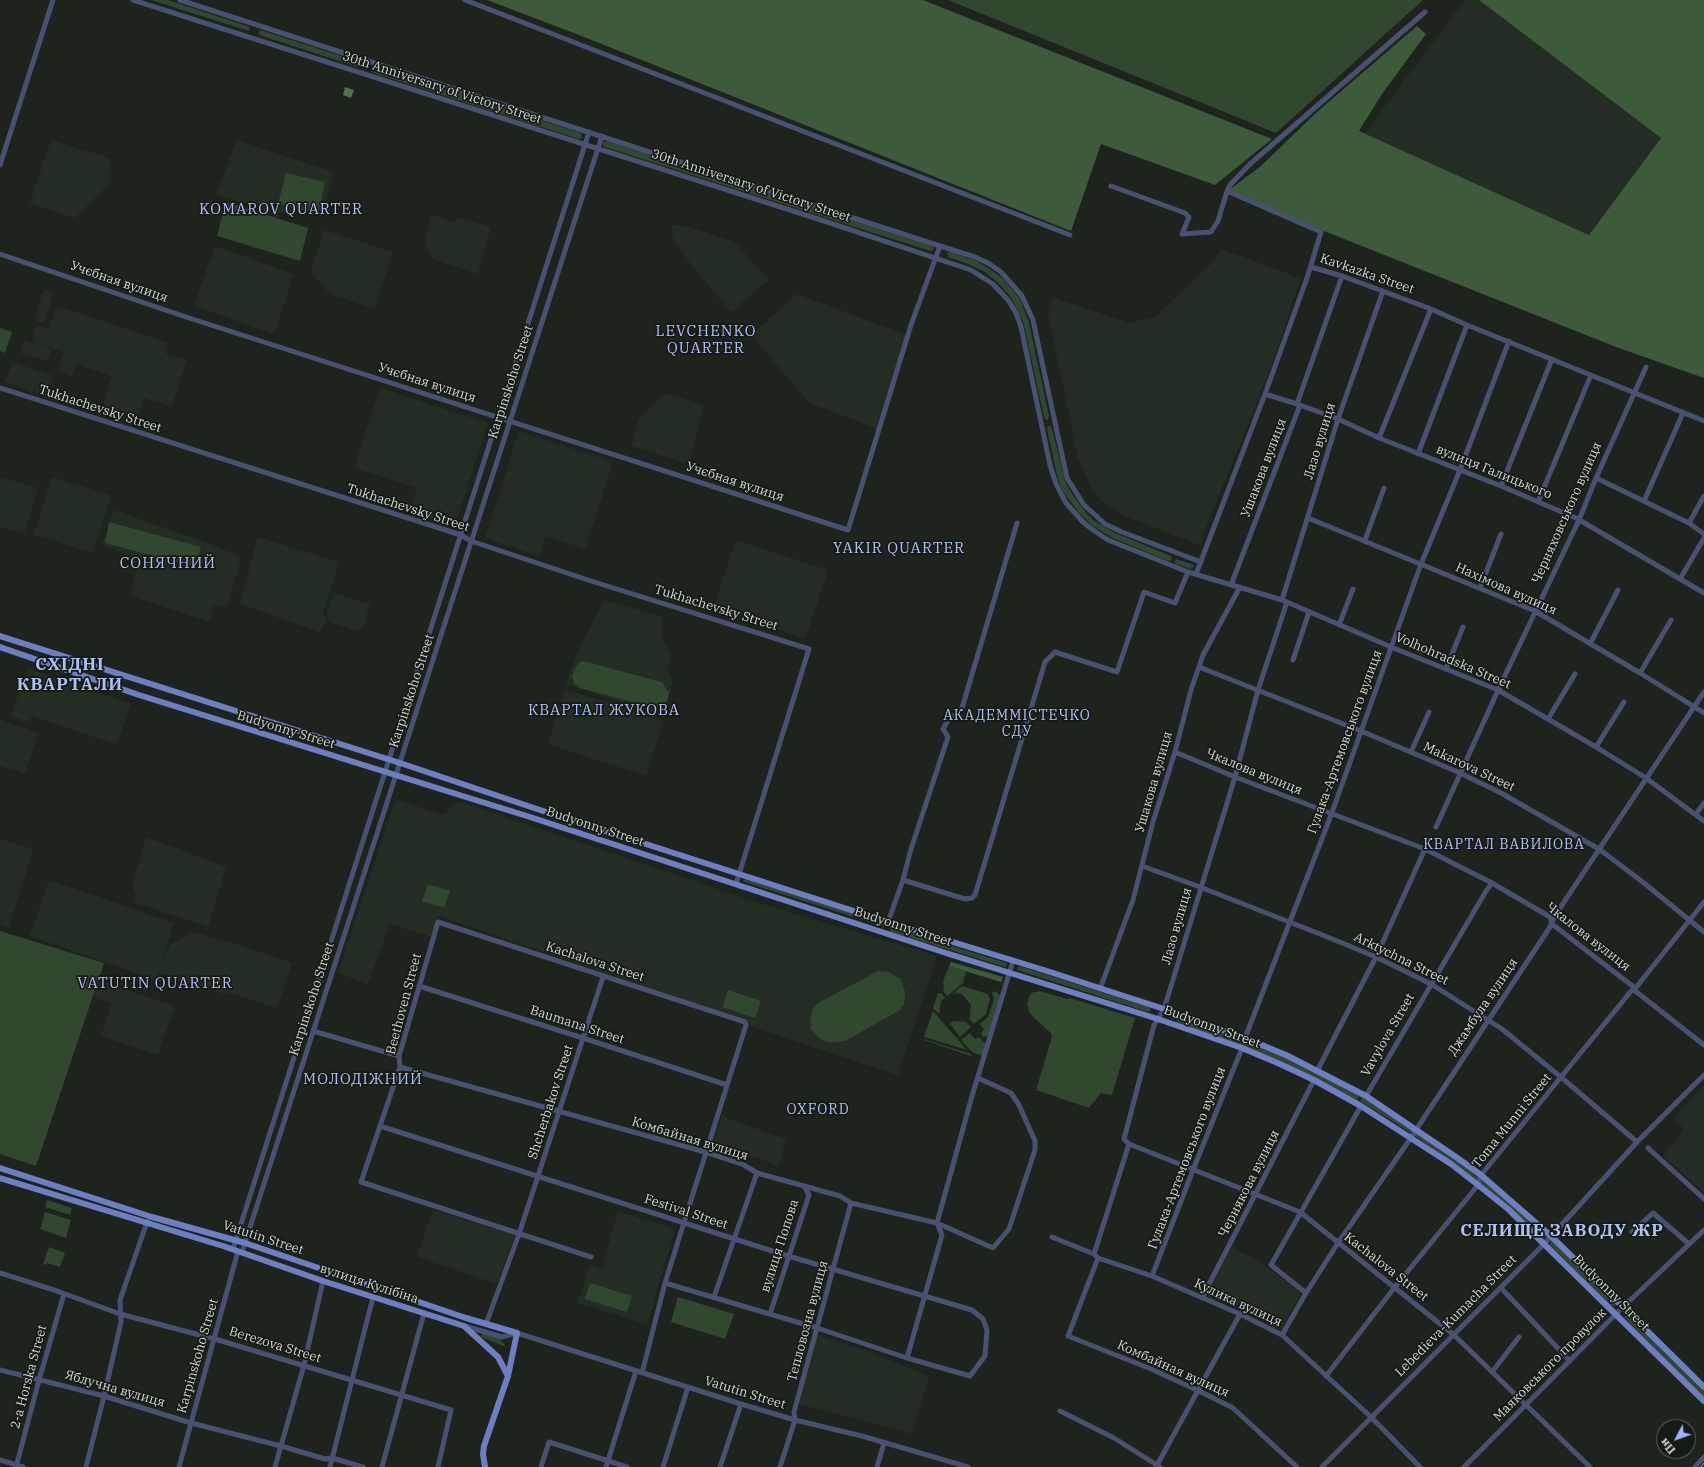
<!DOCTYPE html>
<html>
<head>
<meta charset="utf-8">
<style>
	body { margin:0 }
	#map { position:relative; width:1704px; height:1467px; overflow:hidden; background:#1e231e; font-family:"IBM Plex Serif",serif }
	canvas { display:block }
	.north { position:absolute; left:1656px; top:1419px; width:40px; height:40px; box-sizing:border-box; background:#151a15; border:1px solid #616661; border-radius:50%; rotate:229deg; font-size:11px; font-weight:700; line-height:16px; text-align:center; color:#d4d7d4 }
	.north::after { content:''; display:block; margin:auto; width:14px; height:18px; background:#9eb4fd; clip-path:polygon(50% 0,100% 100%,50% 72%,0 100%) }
</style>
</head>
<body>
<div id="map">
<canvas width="1704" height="1467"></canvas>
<div class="north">Пн</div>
</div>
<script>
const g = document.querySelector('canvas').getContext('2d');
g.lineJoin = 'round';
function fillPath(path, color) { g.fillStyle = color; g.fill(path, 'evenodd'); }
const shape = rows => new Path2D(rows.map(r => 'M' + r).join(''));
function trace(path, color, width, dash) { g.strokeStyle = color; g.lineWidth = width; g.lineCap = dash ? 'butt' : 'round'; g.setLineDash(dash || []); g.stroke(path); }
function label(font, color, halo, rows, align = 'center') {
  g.font = font + ' "IBM Plex Serif",serif'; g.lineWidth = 3.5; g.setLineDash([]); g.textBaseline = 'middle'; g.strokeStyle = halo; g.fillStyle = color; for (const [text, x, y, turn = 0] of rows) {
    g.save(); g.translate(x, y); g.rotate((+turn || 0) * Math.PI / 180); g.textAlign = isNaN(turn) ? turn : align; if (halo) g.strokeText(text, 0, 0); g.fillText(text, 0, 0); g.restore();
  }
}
fillPath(shape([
	[1465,0,1479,0,1661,138,1589,235,1364,134],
	[51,140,110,158,111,182,75,218,30,203],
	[236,140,334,172,322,214,274,212,216,195],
	[431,214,455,223,457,217,491,227,478,274,432,259,425,242],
	[671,225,690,227,734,242,769,279,731,312,694,269,673,238],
	[324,230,393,252,375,309,331,295,311,272],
	[215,246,294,274,274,334,194,306],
	[1221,249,1297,277,1300,280,1270,370,1199,545,1125,516,1100,500,1091,488,1078,458,1048,313,1053,297,1129,323,1156,316,1215,260],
	[44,289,54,292,44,323,34,320],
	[797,294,906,335,876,428,809,403,751,335],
	[57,306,168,343,165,353,187,360,172,407,144,398,137,419,102,408,112,376,76,364,72,376,58,371,64,352,32,342,37,326,49,330],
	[24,340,51,349,47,361,20,353],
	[12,362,54,376,47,397,5,382],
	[380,388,488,423,455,526,409,512,417,488,354,468],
	[665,393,704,405,689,464,631,446,639,419],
	[519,431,613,462,585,549,545,536,539,556,485,538],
	[0,477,38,488,24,534,0,527],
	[52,477,111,495,93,553,34,535],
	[114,510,213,545,241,557,227,608,214,605,209,622,130,595,138,565,118,551,102,544],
	[258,537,339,562,323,613,326,622,320,632,240,604],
	[736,540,828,570,805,639,714,607],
	[334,593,370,604,363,626,359,632,328,621,327,615],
	[604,600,661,616,661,638,671,655,668,670,673,681,664,716,566,684,580,646],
	[27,668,131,704,117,745,32,716,29,722,11,716],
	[565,689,664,721,646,776,548,744],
	[0,720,39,733,25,774,0,766],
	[396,799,443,815,458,801,759,903,937,956,898,1075,752,1027,747,1021,438,916,431,937,390,924,368,984,338,973],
	[146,837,226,867,208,927,134,902,136,894,132,885],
	[0,839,33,849,9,928,0,925],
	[49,880,174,923,161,966,170,944,194,932,239,945,292,963,277,1008,230,993,227,995,159,973,156,980,30,936],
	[98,980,175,1006,158,1055,101,1036,111,1004,93,997],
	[1704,1085,1704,1192,1663,1156,1684,1129,1674,1119,1677,1114],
	[722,1114,727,1118,786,1139,778,1168,769,1162,712,1144],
	[433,1210,515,1235,497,1284,417,1257],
	[618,1211,675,1229,647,1325,578,1303,590,1264,602,1268],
	[1232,1247,1256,1260,1301,1292,1282,1328,1207,1296],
	[817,1335,861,1349,929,1376,912,1434,799,1404]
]), '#232d23');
fillPath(shape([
	[151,0,168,0,250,27,249,31],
	[948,0,1423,0,1276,133],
	[260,30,360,62,358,67,259,35,258,33],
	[373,66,581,133,582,137,579,139,371,72],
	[607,141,932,246,934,249,930,251,605,147,603,146,603,142],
	[286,173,325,182,318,214,278,204],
	[226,202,308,228,300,261,217,236],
	[951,252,977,261,991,270,1002,278,1020,299,1029,323,1049,416,1048,420,1046,420,1044,417,1023,321,1010,296,997,282,985,272,968,264,948,257,947,253],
	[0,328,12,332,5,353,0,351],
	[1048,426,1051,426,1052,429,1065,481,1074,497,1085,511,1093,520,1113,532,1171,556,1171,560,1168,561,1113,538,1093,526,1080,514,1064,493,1058,480,1047,429],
	[109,522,201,547,195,567,105,543],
	[1176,559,1194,565,1193,568,1190,569,1176,564,1174,562],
	[580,662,587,662,662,682,669,693,667,701,661,707,655,708,580,688,574,683,572,676,576,667],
	[745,879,884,923,884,925,882,926,744,882,743,881],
	[428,884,450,891,444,908,422,901],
	[891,927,1007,963,1007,965,1005,967,891,932,890,929],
	[0,931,104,963,36,1166,0,1154],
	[949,966,966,971,963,983,947,996,943,991,944,987,943,981],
	[1019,966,1148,1007,1151,1009,1150,1011,1148,1012,1017,970],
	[878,971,888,972,901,979,905,992,904,1004,900,1010,847,1040,839,1042,827,1042,819,1038,811,1029,810,1021,812,1010,818,1003],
	[962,986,988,994,990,999,986,1014,974,1024,969,1019,970,1016,971,1005,962,994,955,993,949,997],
	[728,990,761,1001,755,1018,722,1007],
	[994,991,998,993,1000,996,988,1036,983,1037,981,1033,984,1030,980,1024,988,1017,994,999,992,993],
	[1040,991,1067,999,1070,998,1135,1018,1112,1095,1101,1093,1089,1108,1036,1090,1052,1037,1051,1033,1033,1017,1029,1012,1027,1003,1031,993],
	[938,993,941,993,945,998,941,1001,939,1014,933,1008],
	[933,1011,967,1050,924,1037],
	[1178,1017,1283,1056,1360,1096,1357,1100,1281,1061,1177,1022,1176,1019],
	[953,1021,966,1022,971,1027,960,1037,950,1024],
	[970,1033,975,1039,979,1037,986,1045,982,1056,972,1052,961,1040],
	[924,1039,971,1054,971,1056,924,1040],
	[1362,1097,1378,1107,1414,1130,1411,1133,1360,1101],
	[1416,1131,1478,1177,1477,1181,1414,1135],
	[1482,1179,1547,1235,1547,1237,1542,1238,1481,1184],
	[47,1200,72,1208,70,1215,45,1207],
	[45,1212,71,1220,66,1238,40,1229],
	[1553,1241,1616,1304,1615,1306,1611,1305,1550,1245,1550,1242],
	[49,1247,65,1253,60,1267,47,1263,46,1265,43,1264],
	[590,1283,632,1296,627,1312,585,1299],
	[678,1297,734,1314,725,1339,671,1322],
	[1626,1314,1704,1391,1704,1398,1624,1317],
	[483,1333,500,1339,506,1347,481,1337]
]), '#314730');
fillPath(shape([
	[487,0,923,0,1272,139,1215,185,1101,144,1071,231,579,35],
	[1479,0,1704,0,1704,378,1616,347,1304,223,1229,190,1261,166,1317,112,1417,26,1426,34,1382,94,1359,131,1589,235,1661,138],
	[951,962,1003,977,1001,982,949,966]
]), '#3d5a3b');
fillPath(shape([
	[345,87,354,90,351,98,343,95]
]), '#537151');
trace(shape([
	[133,0,818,219,971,270,993,284,1008,300,1016,313,1021,327,1050,465,1056,484,1066,503,1083,522,1093,530,1108,540,1188,572,1282,600,1391,647,1498,690,1596,747,1646,778,1704,821],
	[180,0,940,246,975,257,988,263,1001,272,1022,296,1033,320,1067,478,1084,505,1105,524,1122,532,1201,562],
	[465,0,1070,235],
	[0,165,53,0],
	[1111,186,1185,213,1189,217,1182,234,1211,232,1218,221,1227,191,1321,232,1307,278,1265,394,1196,574],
	[1227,191,1230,185,1250,164,1425,12],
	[0,254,186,317,848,530,911,325,940,246],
	[1311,267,1342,276,1431,309,1467,325,1704,421],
	[0,388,461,535,471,541,591,581,809,649,736,884],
	[1265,394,1297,404,1338,419,1379,438,1501,486,1576,518,1704,593],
	[1297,404,1342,276],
	[1379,438,1431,309],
	[1418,454,1467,325],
	[1596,478,1689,523,1704,534],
	[1501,486,1552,359],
	[1644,501,1683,413],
	[1538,502,1591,375],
	[1308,518,1535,611,1640,673,1704,713],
	[1689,523,1704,496],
	[1365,540,1384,488],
	[1680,579,1704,538],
	[1231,585,1300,405],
	[1480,588,1501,534],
	[1282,600,1338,419,1383,291],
	[1339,625,1353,589],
	[1590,644,1618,590],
	[1293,660,1309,612],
	[1199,667,1361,731,1460,773,1501,793,1599,849,1644,883,1704,932],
	[1446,669,1463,627],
	[1640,673,1671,620],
	[1548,719,1575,674],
	[1596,747,1624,702],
	[1175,752,1235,777,1425,849,1492,883,1550,917,1552,924,1635,988],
	[1411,752,1429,712],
	[1696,814,1704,803],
	[1436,827,1500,686,1579,520,1596,478,1646,367],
	[1142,866,1200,887,1325,936,1376,957,1431,984,1502,1029,1562,1078,1637,1142],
	[903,880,965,899,972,898,975,895,1045,662,1055,652,1117,672,1144,592,1175,603,1188,572],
	[888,922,903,880,911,849,948,737,943,729,947,722,962,708,1017,523],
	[419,986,589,1040,727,1085],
	[1100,989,1133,900,1153,822,1175,752,1191,690,1203,655,1240,587],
	[1634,990,1704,1045],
	[313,1031,399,1056],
	[1245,1038,1330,818,1421,564,1460,470,1509,341],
	[400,1067,705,1152,744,1165,757,1173,840,1196,851,1203,937,1223,993,1248,1009,1229,1035,1150,1035,1141,1019,1105,1011,1093,978,1078],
	[1317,1071,1376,957,1425,849],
	[1366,1096,1486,891,1492,883],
	[380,1126,788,1256,972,1310,983,1319,987,1330,985,1356,970,1376,907,1358,817,1328,665,1283],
	[1129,1144,1300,1212,1454,1335,1590,1467],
	[1648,1148,1704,1199],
	[1632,1232,1653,1213,1689,1244],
	[1052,1237,1094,1254,1098,1258,1152,1276,1240,1314,1282,1335,1371,1417,1420,1467],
	[233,1249,589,132],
	[242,1252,602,136],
	[1094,1254,1129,1144,1124,1139,1154,1025,1164,1009,1235,777,1258,690,1287,602],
	[591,1257,361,1182,400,1067,399,1056,438,922,745,1022,746,1025,665,1283,642,1373],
	[1098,1258,1068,1336,1151,1369,1199,1391,1233,1408,1297,1467],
	[0,1273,57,1291,120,1314,215,1339,451,1410,438,1467],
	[1152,1276,1193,1170,1242,1048],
	[1501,1288,1570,1361],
	[1306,1293,1271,1265,1361,1106],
	[714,1297,757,1173],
	[1202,1298,1314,1080],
	[770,1314,809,1195,804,1186],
	[486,1324,519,1234,603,977],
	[465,1326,502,1337,517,1333,741,1404,795,1420,862,1436,968,1467],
	[1282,1335,1306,1293,1338,1243,1408,1142,1550,927,1554,917,1704,692],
	[907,1358,942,1235,937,1223,972,1096,1013,961],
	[0,1370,104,1396,191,1423,281,1446,325,1459,332,1458,363,1467],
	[1492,1372,1519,1337],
	[1326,1376,1395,1287,1478,1185,1481,1175,1632,990,1634,990,1704,902],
	[1060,1411,1114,1438,1160,1467],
	[0,1460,23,1467],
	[16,1467,39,1380,64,1294],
	[86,1467,104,1396,121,1322,120,1300,145,1228,148,1221],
	[179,1467,238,1251],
	[275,1467,304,1365,323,1281],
	[330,1467,373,1297],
	[382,1467,424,1313],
	[541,1467,549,1442,627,1467],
	[606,1467,636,1371],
	[663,1467,688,1387],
	[720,1467,741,1404],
	[780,1467,795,1420,794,1412,851,1203],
	[877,1467,884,1443],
	[1156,1467,1240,1314],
	[1322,1467,1544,1244,1637,1142,1704,1075],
	[1464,1467,1624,1306,1704,1230],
	[1695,1467,1704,1457]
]), '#485171', 5);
trace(shape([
	[0,636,400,763,537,809,888,922,1047,971,1164,1009,1245,1038,1286,1055,1366,1096,1456,1157,1481,1175,1551,1236,1704,1387],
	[0,647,139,695,530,817,949,954,1158,1019,1242,1048,1280,1064,1314,1080,1361,1106,1451,1164,1478,1185,1508,1209,1544,1244,1704,1401],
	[0,1168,152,1217,245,1243,466,1318,517,1333,508,1376,484,1446,483,1454,485,1467],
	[0,1178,223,1246,323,1281,464,1326,498,1357,508,1376]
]), '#6d7fc1', 6);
trace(shape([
	[1701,1467,1704,1463]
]), '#aeb1ae', 1);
label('13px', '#d4d7d4', '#151a15', [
	["30th Anniversary of Victory Street",442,88,18],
	["30th Anniversary of Victory Street",751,186,18],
	["Kavkazka Street",1367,274,19],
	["Учєбная вулиця",119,282,19],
	["Karpinskoho Street",511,382,-72],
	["Учєбная вулиця",427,383,18],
	["Tukhachevsky Street",100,409,18],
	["Лазо вулиця",1320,441,-73],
	["Ушакова вулиця",1264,468,-69],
	["вулиця Галицького",1494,472,22],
	["Учєбная вулиця",735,482,18],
	["Tukhachevsky Street",408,508,18],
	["Черняховського вулиця",1567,513,-66],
	["Нахімова вулиця",1506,589,24],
	["Tukhachevsky Street",716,608,17],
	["Volhohradska Street",1453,661,23],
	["Karpinskoho Street",412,691,-72],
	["Budyonny Street",286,730,17],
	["Гулака-Артемовського вулиця",1345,742,-70],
	["Makarova Street",1469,767,25],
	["Чкалова вулиця",1254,772,22],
	["Ушакова вулиця",1154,782,-74],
	["Budyonny Street",595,827,18],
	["Лазо вулиця",1177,926,-74],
	["Budyonny Street",903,927,18],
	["Чкалова вулиця",1588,937,38],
	["Arktychna Street",1401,959,26],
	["Kachalova Street",595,962,18],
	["Karpinskoho Street",312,999,-72],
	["Beethoven Street",404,1004,-75],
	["Джамбула вулиця",1483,1007,-56],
	["Baumana Street",577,1025,18],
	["Budyonny Street",1212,1027,20],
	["Vavylova Street",1388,1035,-60],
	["Shcherbakov Street",551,1102,-72],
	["Toma Munni Street",1512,1121,-51],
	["Комбайная вулиця",690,1139,17],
	["Гулака-Артемовського вулиця",1187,1158,-69],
	["Чернякова вулиця",1249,1184,-63],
	["Festival Street",686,1212,18],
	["Vatutin Street",263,1238,18],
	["вулиця Попова",780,1246,-72],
	["Kachalova Street",1386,1267,38],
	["вулиця Кулібіна",369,1284,18],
	["Budyonny Street",1611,1293,45],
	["Кулика вулиця",1238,1303,25],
	["Lebedieva-Kumacha Street",1456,1316,-45],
	["Тепловозна вулиця",808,1321,-75],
	["Berezova Street",275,1345,17],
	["Karpinskoho Street",198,1356,-74],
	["Маяковського провулок",1550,1365,-45],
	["Комбайная вулиця",1173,1369,24],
	["2-a Horska Street",29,1377,-75],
	["Яблучна вулиця",115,1389,16],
	["Vatutin Street",745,1393,17]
]);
g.letterSpacing = '1px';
label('14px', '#afc0f7', '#151a15', [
	["АКАДЕММІСТЕЧКО",1017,716],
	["СДУ",1017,732],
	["КВАРТАЛ ВАВИЛОВА",1504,845],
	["OXFORD",818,1110]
]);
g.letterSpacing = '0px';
g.letterSpacing = '1px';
label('15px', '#afc0f7', '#151a15', [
	["KOMAROV QUARTER",281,210],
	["LEVCHENKO",706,332],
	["QUARTER",706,349],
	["YAKIR QUARTER",899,549],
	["СОНЯЧНИЙ",168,564],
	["КВАРТАЛ ЖУКОВА",604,711],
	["VATUTIN QUARTER",155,984],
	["МОЛОДІЖНИЙ",363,1080]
]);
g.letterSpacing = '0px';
g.letterSpacing = '1px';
label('bold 17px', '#afc0f7', '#151a15', [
	["СХІДНІ",70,665],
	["КВАРТАЛИ",70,685],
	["СЕЛИЩЕ ЗАВОДУ ЖР",1562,1231]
]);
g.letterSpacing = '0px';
</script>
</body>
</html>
